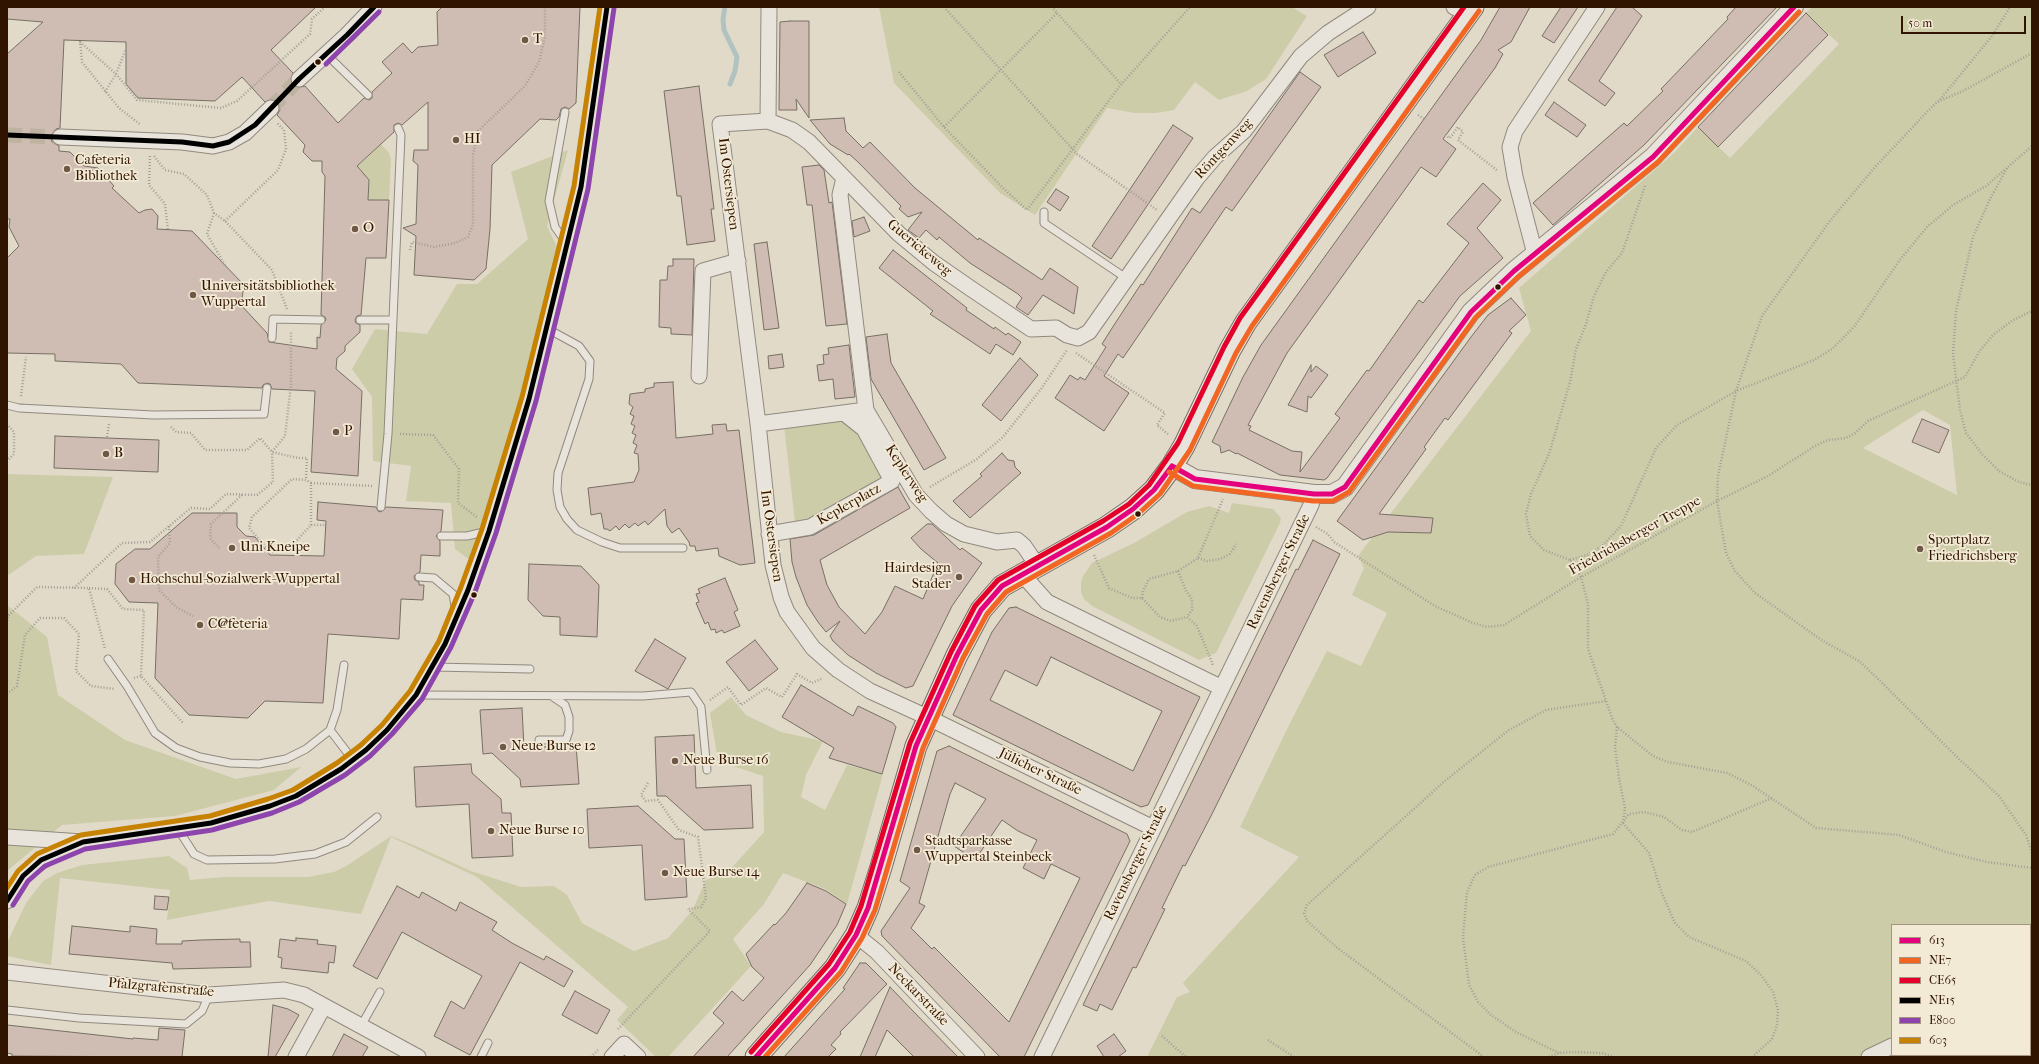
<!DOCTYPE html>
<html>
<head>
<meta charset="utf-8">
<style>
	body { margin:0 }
	#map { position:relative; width:2039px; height:1064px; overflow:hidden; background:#e1dac9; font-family:"IM FELL French Canon",serif }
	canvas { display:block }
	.frame { position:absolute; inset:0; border:8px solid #311400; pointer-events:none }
	.legend { position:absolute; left:1891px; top:924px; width:140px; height:132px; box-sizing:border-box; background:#f2ead5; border:1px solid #a59480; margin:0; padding:5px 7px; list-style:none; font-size:12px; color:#311400 }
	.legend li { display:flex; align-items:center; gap:8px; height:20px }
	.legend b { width:20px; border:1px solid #a59480 }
	.scale { position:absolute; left:1901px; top:16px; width:125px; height:18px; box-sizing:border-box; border:2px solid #311400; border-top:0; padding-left:5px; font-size:12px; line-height:14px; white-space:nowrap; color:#311400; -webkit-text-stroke:3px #f2ead5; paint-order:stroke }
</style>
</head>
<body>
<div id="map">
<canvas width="2039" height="1064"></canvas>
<div class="frame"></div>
<ul class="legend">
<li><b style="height:5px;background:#e5007d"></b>613</li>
<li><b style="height:5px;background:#f26522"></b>NE7</li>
<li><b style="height:5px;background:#e4002b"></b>CE65</li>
<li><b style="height:5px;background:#000"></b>NE15</li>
<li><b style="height:5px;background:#8e44ad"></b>E800</li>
<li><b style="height:5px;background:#c68200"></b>603</li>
</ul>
<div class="scale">50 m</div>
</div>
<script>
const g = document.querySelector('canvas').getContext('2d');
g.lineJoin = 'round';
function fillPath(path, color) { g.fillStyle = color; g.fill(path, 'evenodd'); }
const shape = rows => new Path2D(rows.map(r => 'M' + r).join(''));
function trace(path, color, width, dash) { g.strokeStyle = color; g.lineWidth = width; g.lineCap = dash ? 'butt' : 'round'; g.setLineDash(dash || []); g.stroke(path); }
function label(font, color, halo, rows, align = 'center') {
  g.font = font + ' "IM FELL French Canon",serif'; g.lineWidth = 3.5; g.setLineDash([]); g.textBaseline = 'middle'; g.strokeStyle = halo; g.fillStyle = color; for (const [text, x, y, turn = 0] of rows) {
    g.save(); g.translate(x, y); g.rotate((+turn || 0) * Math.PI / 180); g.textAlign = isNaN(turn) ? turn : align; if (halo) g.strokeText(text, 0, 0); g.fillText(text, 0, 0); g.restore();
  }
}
fillPath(shape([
	[879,7,1292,7,1307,16,1266,79,1247,91,1219,100,1195,82,1174,110,1156,113,1134,113,1107,108,1035,215,1000,193,894,83],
	[1812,7,2032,7,2032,1042,2030,1042,2030,925,1892,925,1892,1055,1963,1055,1963,1057,1147,1057,1177,997,1190,992,1183,983,1299,857,1240,827,1288,727,1327,651,1361,666,1387,613,1352,595,1364,568,1358,556,1531,331,1519,288,1674,153,1698,127,1730,158,1839,44,1806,13],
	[1923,410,1950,425,1957,495,1863,448],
	[381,144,389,153,391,160,389,200,368,200,369,180,351,162,361,163],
	[568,150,547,226,557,247,539,339,509,447,471,561,455,549,451,503,406,501,411,466,373,461,372,397,352,369,375,329,427,334,457,284,477,284,528,239,511,172],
	[837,419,859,432,881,472,880,478,875,484,812,519,795,522,784,426],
	[7,474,113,477,84,554,36,556,7,576],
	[1232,503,1273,509,1281,518,1280,523,1216,653,1199,660,1092,606,1084,599,1081,592,1081,582,1083,576,1092,563,1134,543,1187,512,1209,506,1229,513],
	[7,605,47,637,58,695,125,740,236,779,301,767,274,790,175,816,62,825,7,871],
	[731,697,746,715,781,732,823,741,806,775,801,797,825,810,847,765,883,774,847,904,825,889,783,873,764,904,733,939,751,966,668,1057,656,1057,617,1020,628,1007,477,877,391,837,361,914,269,901,167,920,170,890,60,878,51,965,7,956,7,943,26,903,43,881,57,873,82,865,169,856,187,868,190,880,223,877,308,877,334,872,348,865,391,836,416,846,471,871,521,887,554,886,567,895,582,923,634,951,668,938,692,911,706,880,728,872,764,832,763,776,718,761,710,713]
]), '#cdcca9');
trace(shape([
	[725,7,723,19,724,30,737,57,735,71,730,84]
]), '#b1c3c0', 5);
const building = shape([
	[7,7,316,7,271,50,293,73,290,81,292,85,297,88,305,86,338,123,364,98,369,100,372,98,372,92,392,73,382,62,403,43,412,53,418,47,438,45,437,12,442,7,580,7,576,103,569,109,565,107,561,109,559,117,556,120,540,119,492,165,490,229,486,269,474,280,414,275,416,236,403,228,416,224,418,165,413,161,414,150,428,150,428,102,402,125,398,123,394,125,394,132,357,166,369,180,368,200,389,200,386,258,366,258,361,315,357,316,355,320,356,323,360,325,360,332,345,346,345,351,337,358,336,369,362,391,358,476,311,472,315,391,272,389,270,384,267,383,263,385,262,388,138,383,121,364,55,361,55,354,7,353,7,258,19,246,9,227,10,219,7,219,7,54,43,22,7,19,7,7],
	[64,40,126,42,126,84,138,98,215,101,242,77,265,102,273,99,278,102,280,110,277,115,305,145,303,152,312,161,322,161,322,172,325,176,321,315,325,317,326,320,321,325,320,338,317,337,317,349,269,342,267,333,241,305,244,285,192,231,157,229,158,216,152,209,145,210,139,213,112,188,114,186,98,168,84,166,70,152,59,151,59,146,52,142,51,136,56,129,60,128,64,40],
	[1500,7,1530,7,1511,42,1498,50,1503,54,1495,68,1443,139,1456,149,1436,177,1421,167,1287,353,1248,425,1251,426,1249,430,1292,451,1302,452,1300,472,1340,418,1335,414,1367,370,1369,371,1419,300,1423,303,1469,243,1447,224,1483,183,1501,200,1477,228,1503,258,1460,296,1327,478,1324,480,1280,475,1237,453,1236,454,1229,450,1221,453,1220,446,1212,442,1243,377,1261,345,1481,40,1500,7],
	[1561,7,1578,7,1554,43,1542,36,1561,7],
	[1617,7,1632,7,1642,16,1599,81,1615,93,1605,106,1568,80,1617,7],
	[1736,7,1777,7,1644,145,1553,225,1533,203,1624,123,1627,126,1663,91,1661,89,1728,19,1727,17,1736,7],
	[1806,13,1828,35,1718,147,1698,127,1806,13],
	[790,21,809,21,809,118,796,99,797,110,779,110,780,22,790,21],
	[1363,32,1376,53,1338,77,1324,55,1363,32],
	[1300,72,1321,87,1232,211,1226,207,1123,358,1118,354,1104,376,1129,393,1104,431,1055,398,1070,375,1078,380,1080,377,1085,380,1106,347,1102,344,1114,325,1141,284,1143,285,1192,208,1200,213,1300,72],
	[699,86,714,209,711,209,715,241,687,245,681,196,677,196,664,91,699,86],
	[1554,102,1586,125,1577,137,1545,115,1554,102],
	[844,118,846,131,863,148,870,142,915,188,978,240,979,238,1042,280,1050,268,1078,287,1074,314,1043,295,1028,315,1016,307,1022,298,1018,294,970,263,939,237,937,240,926,230,919,238,908,230,922,212,908,217,899,209,901,206,858,162,849,154,848,155,830,144,810,120,844,118],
	[1173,125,1193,138,1111,259,1092,246,1173,125],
	[819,165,824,170,829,203,832,202,847,324,826,326,812,205,807,205,802,167,819,165],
	[1056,189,1069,197,1060,211,1047,202,1056,189],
	[864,217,870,231,854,237,852,221,864,217],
	[767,242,779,328,764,330,754,244,767,242],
	[893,250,967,308,966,310,994,329,995,327,1006,335,1008,333,1021,342,1013,355,996,344,990,354,930,314,933,311,879,268,893,250],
	[673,259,694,259,692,335,671,334,671,328,659,327,660,280,667,280,668,266,673,266,673,259],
	[1511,298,1526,315,1509,331,1512,333,1448,420,1445,418,1424,447,1426,449,1379,514,1433,518,1431,533,1388,532,1363,540,1337,521,1471,337,1488,315,1511,298],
	[887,334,891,363,946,458,924,470,871,379,866,337,887,334],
	[849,345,855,397,835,399,833,379,819,381,817,365,824,364,823,355,829,354,828,348,849,345],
	[782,354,784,367,769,369,768,356,782,354],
	[1020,358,1038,375,1001,421,982,405,1020,358],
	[1311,365,1311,372,1316,366,1328,375,1311,398,1308,396,1307,412,1288,405,1311,365],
	[673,382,676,438,713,434,712,425,726,424,727,431,739,430,755,563,740,565,719,556,718,548,696,551,695,546,690,546,689,542,679,528,672,533,667,526,665,509,648,525,645,521,638,526,635,523,629,528,625,524,619,530,616,526,610,531,607,529,604,529,601,513,591,515,588,488,634,482,639,470,638,454,634,453,637,445,633,443,636,435,632,433,635,426,631,424,634,416,630,414,633,407,629,404,630,394,645,392,645,389,654,387,654,383,673,382],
	[1922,419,1949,430,1939,453,1912,442,1922,419],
	[55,436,159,440,158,472,54,468,55,436],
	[1002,453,1008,460,1014,461,1015,467,1021,473,970,518,953,501,982,476,980,474,1002,453],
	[898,487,910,508,820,560,827,585,839,607,865,634,882,612,895,586,923,599,938,563,921,549,911,538,927,524,932,524,960,550,962,548,982,563,952,606,913,686,906,688,876,673,848,655,833,641,830,636,840,621,826,632,818,622,807,605,796,577,792,562,790,539,814,535,898,487],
	[318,502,376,507,378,511,381,512,386,507,443,510,441,531,436,536,440,541,440,556,421,555,420,572,414,576,415,580,419,582,419,585,424,585,423,600,401,599,399,639,328,634,323,703,265,701,248,718,189,715,155,678,158,603,129,602,115,584,116,564,135,549,150,549,192,513,237,513,237,527,246,536,255,537,270,555,324,556,326,521,317,520,318,502],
	[1313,540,1340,554,1212,814,1185,866,1183,865,1162,908,1165,909,1136,968,1133,967,1112,1010,1100,1004,1097,1011,1083,1005,1296,569,1298,570,1313,540],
	[529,564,581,566,599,585,597,637,560,635,560,617,543,616,528,600,529,564],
	[725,578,738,610,734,612,740,626,724,633,722,630,716,633,715,629,711,630,708,622,705,624,696,603,699,602,696,594,700,593,698,589,725,578],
	[1016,607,1200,697,1148,805,1141,807,953,715,992,632,1009,608,1016,607],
	[1051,657,1162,711,1133,771,990,700,1005,670,1037,686,1051,657],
	[655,639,686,658,668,689,635,671,655,639],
	[755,640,778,669,749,691,726,662,755,640],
	[801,685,853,716,858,706,893,723,896,727,882,774,829,758,834,748,782,717,801,685],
	[522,708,524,748,576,745,579,784,521,787,520,779,492,753,483,754,480,710,522,708],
	[694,735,696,788,751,785,753,828,704,830,666,796,657,796,655,737,694,735],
	[949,746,1127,834,1130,841,1024,1057,1000,1057,882,936,881,931,910,888,900,881,937,751,949,746],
	[955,783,986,799,954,846,975,860,1002,820,1018,831,1037,840,1023,868,1044,879,1051,864,1080,878,1009,1022,934,947,932,949,911,928,925,906,919,903,950,794,955,783],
	[471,764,472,773,501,799,502,813,511,813,513,856,472,858,469,804,416,807,414,767,471,764],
	[638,806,675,839,684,839,687,897,645,900,642,845,589,848,587,809,638,806],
	[807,883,826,891,846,904,837,925,810,965,727,1057,693,1057,724,1023,713,1013,732,991,743,1001,764,978,752,967,746,954,774,924,775,925,786,913,807,883],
	[397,886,419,898,422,892,456,911,460,902,497,922,492,930,512,943,544,960,546,956,573,971,564,987,520,962,470,1055,434,1036,451,1001,464,1009,482,976,402,932,377,979,353,966,397,886],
	[155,896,169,897,167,910,154,909,155,896],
	[72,926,130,932,130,926,157,929,156,944,182,944,182,941,201,940,240,939,240,942,250,942,251,967,173,969,172,963,69,954,72,926],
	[296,938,318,940,317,944,336,946,334,963,329,962,328,973,281,968,282,958,278,957,280,939,296,941,296,938],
	[860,963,866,963,887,984,840,1032,841,1034,831,1045,836,1049,828,1057,784,1057,845,989,843,988,860,963],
	[890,987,913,1011,958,1057,914,1057,887,1030,875,1057,860,1057,890,987],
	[575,991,610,1010,597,1034,562,1015,575,991],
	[273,1005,288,1009,299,1015,275,1057,268,1057,273,1005],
	[7,1025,133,1039,133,1038,158,1040,159,1028,185,1030,182,1057,12,1056,12,1054,7,1053,7,1025],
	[344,1034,368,1047,362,1057,332,1057,344,1034],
	[1114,1034,1126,1051,1118,1057,1104,1057,1097,1046,1114,1034]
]);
fillPath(building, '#cfbdb4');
trace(building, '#776f63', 1);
trace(shape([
	[271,108,299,79],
	[7,135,60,137]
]), '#beb2a1', 15, [15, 8]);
const service = shape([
	[326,54,368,95],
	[565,112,549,201,555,227,567,244],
	[1044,212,1044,223,1126,278],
	[360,320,393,320],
	[548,329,579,346,590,361,589,379,558,473,557,490,560,507,567,519,577,530,602,542,620,548,683,548],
	[272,338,273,319,321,320],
	[7,405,19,408,153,415,264,414,267,388],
	[381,507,388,434,401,135,398,128],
	[441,536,467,536,488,531],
	[419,577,434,578,453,594,456,612],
	[108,659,127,686,155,733,176,748,200,757,230,763,259,764,286,759,306,749,330,730,353,760],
	[433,667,530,669],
	[416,695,643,696,691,692,701,707,707,770],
	[330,730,337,710,344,665],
	[539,740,566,740,569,731,569,717,565,705,553,697],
	[178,829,194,854,207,860,275,859,315,854,346,842,377,817],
	[7,1010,79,1018,186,1024,202,1011,209,995],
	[361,1026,380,992],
	[2030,1048,2032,1048],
	[481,1057,488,1043]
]);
const minor = shape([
	[769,7,768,121,720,124,758,424,773,565,781,597,787,612,813,648,838,670,870,691,927,717,1153,828],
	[1454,7,1469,14],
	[299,79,347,35,374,7],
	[768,121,792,130,809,142,899,234,934,263,970,288,1031,329,1056,328,1067,335,1078,338,1089,332,1197,178,1215,157,1244,131,1301,56,1328,33,1368,7],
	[60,137,182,142,213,146,229,142,245,133,271,108],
	[1535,254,1515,177,1510,147,1515,131,1597,7],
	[699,376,703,271,738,261],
	[866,410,916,495,931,511,946,524,964,534,997,542,1017,540,1024,546,1037,565],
	[758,424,866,410,840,195,844,178],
	[769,534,810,527,892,481,864,429,844,413],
	[1022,574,1047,602,1222,688],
	[7,837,83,842,211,823,284,801,308,790,353,760,387,730,416,695,445,644,468,590,489,531,529,399,581,187,607,7],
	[7,901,23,876,31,868,53,854,78,843],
	[856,935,877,952,977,1057],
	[7,972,209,995,284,990,304,995,418,1057],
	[296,1057,324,1006],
	[612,1057,624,1044,638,1057],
	[1042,1057,1311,505,1314,494],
	[1869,1057,1892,1046]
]);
const tertiary = shape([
	[1172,466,1195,479,1314,494,1332,494,1345,487,1471,312,1514,271,1653,157,1794,7]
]);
const secondary = shape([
	[756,1057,835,968,856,935,868,908,881,867,916,746,957,655,981,610,1002,586,1107,527,1133,509,1154,490,1172,466,1184,446,1230,350,1246,322,1473,7]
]);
trace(service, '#91897e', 9);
trace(minor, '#91897e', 17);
trace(tertiary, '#91897e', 20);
trace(secondary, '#776f63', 23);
trace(shape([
	[334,7,335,7],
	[944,7,1077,154,1157,210],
	[1057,13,1121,84],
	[80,41,82,62,119,108,141,125],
	[80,42,116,74,137,100,221,108,237,101,310,34,312,19,325,7],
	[2032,53,1963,91,1937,102,1926,113,1876,166,1829,222,1762,316,1736,391,1718,476,1717,501,1726,553,1735,571,1755,593,1823,641,1859,661,1873,674,1959,759,1999,796,2026,835,2032,853],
	[899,72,944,127,1003,188,1027,210,1119,87,1190,7],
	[105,92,116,74,126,49],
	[1938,102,1992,36,2010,7],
	[1418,115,1424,119],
	[944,127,1057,13,1052,7],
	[1445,135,1450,138,1458,127,1463,132,1458,140,1498,171],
	[150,156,149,185,165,204,168,230],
	[154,156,165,170,184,174,207,195,214,213,225,221,272,270,287,309],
	[2007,168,1990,199,1973,237,1956,311,1953,354,1960,410,1966,433,1982,454,1999,471,2019,482,2032,485],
	[1645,186,1622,253,1606,272,1594,296,1586,324,1576,349,1570,382,1549,454,1531,494,1526,514,1530,536,1544,550,1570,560,1581,577,1588,604,1588,649,1612,718,1617,727,1653,756,1668,762,1727,773,1753,786,1816,828,1899,835,1946,852,1987,862,2032,868],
	[214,213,207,234,226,267],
	[225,221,278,170,286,149,284,130,277,123],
	[410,250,412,242,434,247,455,243,468,237,473,225,473,155,478,131,525,86,539,62,545,37,545,7],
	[7,258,9,258],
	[1076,353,1165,413,1157,425,1169,435],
	[21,396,26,357],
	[7,424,14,432,14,454,7,461],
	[171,427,176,432,191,433,205,450,247,450,260,438,272,452,298,458,307,458,306,480],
	[400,434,433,435,459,469,458,503,478,518],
	[107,437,109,424],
	[311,483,373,486],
	[930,487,977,459,1003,437,1041,389,1067,350],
	[311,525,311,483,306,480,292,479,252,517,249,528,270,552,287,551,311,525,326,525],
	[169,526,170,543,158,557,159,590,176,607,193,616],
	[1316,527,1328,534,1334,542,1435,606,1473,623,1487,627,1504,625,1581,577,1717,501,1768,476,1815,446,1828,440,1846,438,1854,434,1868,421,1965,377,1979,352,1993,335,2013,320,2032,311],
	[219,548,210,538,211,524,242,495],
	[1094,555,1109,588,1132,598,1142,598,1160,617,1171,621,1187,617,1197,626,1213,665],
	[1198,558,1207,561,1220,559,1230,554,1236,544],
	[1570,560,1587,555,1602,546,1621,526,1656,448,1677,425,1736,391,1814,360,1832,349,1854,327,1899,261,1927,227,1953,205,1986,186,2032,146],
	[1178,571,1186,591,1192,599,1192,610,1187,617],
	[74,588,122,543,150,542,191,508,210,509,226,494,257,495,273,482,272,452,285,436,291,385,291,331],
	[89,588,107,589,123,609,144,610,141,676,183,723],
	[1142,598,1143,591,1149,579,1178,571,1198,558,1223,499],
	[7,621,8,616,37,587,89,588,105,649],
	[134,678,141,676],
	[7,694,17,686,25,635,40,618,64,618,79,634,76,671,91,686,115,689],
	[710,700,728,687,741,705,766,688,782,697,797,674,812,683,823,678],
	[1617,727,1615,747,1619,778,1625,808,1623,823],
	[648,783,641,795,646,801,658,800,679,830,698,837,706,898,701,907,689,909],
	[1623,823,1649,853,1661,891,1675,923,1689,937,1746,961,1761,975,1773,992,1778,1010,1777,1025,1772,1039,1752,1057],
	[2030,965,2032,963],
	[618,1029,710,931,688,909],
	[1162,1036,1186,1057],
	[1268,1040,1294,1057],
	[1559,1053,1516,1032,1491,1015,1478,1002,1469,985,1463,937,1467,892,1475,875,1488,867,1613,834,1629,814,1644,812,1664,817,1682,830,1692,832,1772,798],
	[591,1057,598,1050],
	[1484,1057,1335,946,1307,921,1304,913,1307,905,1446,780,1509,730,1546,710,1606,701],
	[1549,1057,1559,1053,1572,1052,1602,1053,1614,1057]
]), '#a49e95', 2.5, [1, 2]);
trace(service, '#e8e4db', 7);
trace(minor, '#e8e4db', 15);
trace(tertiary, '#e8e4db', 18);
trace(secondary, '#e8e4db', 21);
trace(shape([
	[1172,466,1195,479,1314,494,1332,494,1345,487,1471,312,1514,271,1653,157,1794,7],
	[756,1057,835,968,856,935,868,908,916,746,957,655,981,610,1002,586,1107,527,1133,509,1154,490,1172,466]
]), '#e5007d', 5);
trace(shape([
	[1169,472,1193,486,1313,501,1333,501,1349,492,1476,317,1519,276,1658,162,1799,12],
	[765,1057,841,972,862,938,875,910,923,748,963,658,987,614,1006,592,1111,533,1138,514,1160,494,1190,450,1236,353,1252,326,1479,11]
]), '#f26522', 5);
trace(shape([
	[751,1052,829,964,850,932,861,906,910,743,951,652,975,606,998,580,1103,521,1129,504,1149,485,1178,443,1224,347,1240,318,1464,7]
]), '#e4002b', 5);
trace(shape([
	[7,135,182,142,213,146,229,142,255,125,299,79,347,35,374,7],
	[7,901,23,876,41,860,83,842,211,823,270,806,296,796,341,769,366,750,387,730,416,695,445,644,468,590,489,531,529,399,581,187,607,7]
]), '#000', 5);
trace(shape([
	[326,64,379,12],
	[13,905,28,881,45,866,85,849,212,830,272,813,299,802,345,775,370,756,392,734,422,699,451,647,475,592,496,533,536,401,588,189,614,8]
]), '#8e44ad', 5);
trace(shape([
	[7,888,18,871,37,854,81,835,210,816,268,799,293,790,337,763,361,745,382,725,410,691,439,641,461,587,482,529,522,397,574,186,600,7]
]), '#c68200', 5);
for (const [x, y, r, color] of [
	[525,40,4,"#6f5946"],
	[318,62,3.5,"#311400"],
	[456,140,4,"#6f5946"],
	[67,169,4,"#6f5946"],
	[355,229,4,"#6f5946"],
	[1498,287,3.5,"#311400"],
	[193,295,4,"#6f5946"],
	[336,432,4,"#6f5946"],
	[106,454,4,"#6f5946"],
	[1138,514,3.5,"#311400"],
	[232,548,4,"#6f5946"],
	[1920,549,4,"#6f5946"],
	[959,577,4,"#6f5946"],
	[132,580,4,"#6f5946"],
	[474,595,3.5,"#311400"],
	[200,625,4,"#6f5946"],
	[503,747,4,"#6f5946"],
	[675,761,4,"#6f5946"],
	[491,831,4,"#6f5946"],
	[917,850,4,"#6f5946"],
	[665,873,4,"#6f5946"]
]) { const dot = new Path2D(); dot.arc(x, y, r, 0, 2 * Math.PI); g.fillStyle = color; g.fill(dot); trace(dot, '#f2ead5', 1.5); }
label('14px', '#311400', '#f2ead5', [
	["T",533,40],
	["HI",464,140],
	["Cafeteria",75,161],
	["Bibliothek",75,177],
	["O",363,229],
	["Universitätsbibliothek",201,287],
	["Wuppertal",201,303],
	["P",344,432],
	["B",114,454],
	["Sportplatz",1928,541],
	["Friedrichsberg",1928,557],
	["Uni Kneipe",240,548],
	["Hairdesign",951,569,"right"],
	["Stader",951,585,"right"],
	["Hochschul-Sozialwerk-Wuppertal",140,580],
	["C@feteria",208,625],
	["Neue Burse 12",511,747],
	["Neue Burse 16",683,761],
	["Neue Burse 10",499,831],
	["Stadtsparkasse",925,842],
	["Wuppertal Steinbeck",925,858],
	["Neue Burse 14",673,873]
], 'left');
label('14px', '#311400', '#f2ead5', [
	["Röntgenweg",1224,149,-47],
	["Im Ostersiepen",728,184,83],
	["Guerickeweg",919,248,40],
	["Keplerweg",906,474,57],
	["Keplerplatz",849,505,-29],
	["Im Ostersiepen",771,536,82],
	["Friedrichsberger Treppe",1635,536,-29],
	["Ravensberger Straße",1279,572,-64],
	["Jülicher Straße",1040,772,26],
	["Ravensberger Straße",1136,863,-64],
	["Pfalzgrafenstraße",161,988,5],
	["Neckarstraße",918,995,46]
]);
</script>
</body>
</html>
